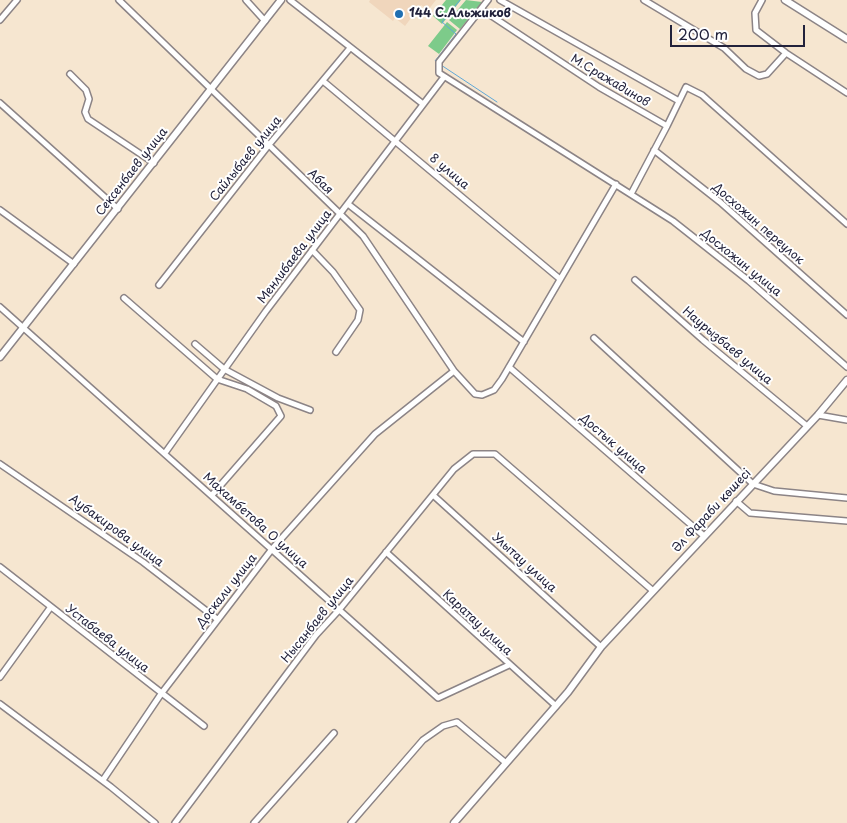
<!DOCTYPE html>
<html>
<head>
<meta charset="utf-8">
<style>
	body { margin:0 }
	#map { position:relative; width:847px; height:823px; overflow:hidden; background:#f6e6d0; font-family:"Playpen Sans",sans-serif }
	canvas { display:block }
	.scale { position:absolute; left:670px; top:25px; width:135px; height:22px; box-sizing:border-box; border:2px solid #22223b; border-top:0; padding-left:6px; font-size:15px; line-height:18px; white-space:nowrap; color:#22223b; -webkit-text-stroke:4px #fff; paint-order:stroke }
</style>
</head>
<body>
<div id="map">
<canvas width="847" height="823"></canvas>
<div class="scale">200 m</div>
</div>
<script>
const g = document.querySelector('canvas').getContext('2d');
g.lineJoin = 'round';
function fillPath(path, color) { g.fillStyle = color; g.fill(path, 'evenodd'); }
const shape = rows => new Path2D(rows.map(r => 'M' + r).join(''));
function trace(path, color, width, dash) { g.strokeStyle = color; g.lineWidth = width; g.lineCap = dash ? 'butt' : 'round'; g.setLineDash(dash || []); g.stroke(path); }
function label(font, color, halo, rows, align = 'center') {
  g.font = font + ' "Playpen Sans",sans-serif'; g.lineWidth = 4; g.setLineDash([]); g.textBaseline = 'middle'; g.strokeStyle = halo; g.fillStyle = color; for (const [text, x, y, turn = 0] of rows) {
    g.save(); g.translate(x, y); g.rotate((+turn || 0) * Math.PI / 180); g.textAlign = isNaN(turn) ? turn : align; if (halo) g.strokeText(text, 0, 0); g.fillText(text, 0, 0); g.restore();
  }
}
fillPath(shape([
	[370,0,436,0,428,10,421,5,405,26,395,18,393,21,369,2]
]), '#f0d6bc');
fillPath(shape([
	[446,0,461,0,442,24,433,16],
	[466,0,482,2,460,29,449,20],
	[447,22,457,30,439,54,428,46]
]), '#7dcb8a');
trace(shape([
	[437,62,435,61,456,34,442,22,460,0],
	[441,65,497,102]
]), '#60a8d7', 1);
const minor = shape([
	[119,0,363,236,454,371,475,394,482,395,494,390,502,379,616,184],
	[246,0,265,21],
	[290,0,423,104],
	[488,0,439,62,439,73,673,221,749,281,847,367],
	[500,0,679,101],
	[644,0,724,48,746,69,759,76,767,74,786,53],
	[762,0,755,13,756,30,786,53,847,93],
	[481,9,599,87,667,126,631,194],
	[0,20,17,0],
	[70,74,86,90,89,99,85,112,88,119,154,163],
	[323,81,560,279],
	[0,103,118,209],
	[667,126,686,87,702,95,847,224],
	[654,150,720,202,847,315],
	[348,204,524,342],
	[0,210,74,264],
	[312,250,333,272,360,310,358,320,336,352],
	[635,280,703,340,807,426],
	[159,285,268,146,350,48],
	[124,298,217,379,247,389,276,406,281,416,212,495],
	[0,307,438,698,509,665],
	[594,338,753,484,774,491,847,498],
	[195,344,224,369,278,398,310,410],
	[509,367,704,536],
	[818,415,847,420],
	[165,453,266,311,444,77],
	[0,464,143,562,217,619],
	[433,495,601,647],
	[736,501,750,513,847,521],
	[386,552,556,706],
	[0,567,204,726],
	[0,677,50,608],
	[0,704,111,787,155,823],
	[103,780,161,694,272,549,375,434,454,371],
	[175,823,316,635,339,610,454,469,473,454,495,454,652,590],
	[254,823,334,733],
	[351,823,423,740,443,726,457,722,506,763]
]);
const tertiary = shape([
	[785,0,847,39],
	[0,357,281,0],
	[454,823,568,692,601,647,818,415,847,380]
]);
trace(minor, '#8c8486', 8);
trace(tertiary, '#8c8486', 9);
trace(minor, '#fff', 5);
trace(tertiary, '#fff', 6);
for (const [x, y, r, color] of [
	[399,14,5,"#1f6fb2"]
]) { const dot = new Path2D(); dot.arc(x, y, r, 0, 2 * Math.PI); g.fillStyle = color; g.fill(dot); trace(dot, '#fff', 2); }
label('bold 12px', '#22223b', '#fff', [
	["144 С.Альжиков",409,14]
], 'left');
label('12px', '#22223b', '#fff', [
	["М.Сражадинов",610,81,31],
	["Сайлыбаев улица",246,159,-51],
	["Сексенбаев улица",132,172,-52],
	["8 улица",449,172,40],
	["Абая",320,182,44],
	["Досхожин переулок",758,224,41],
	["Менлибаева улица",295,257,-53],
	["Досхожин улица",741,263,39],
	["Наурызбаев улица",727,346,40],
	["Достык улица",613,444,41],
	["Әл Фараби көшесі",712,511,-47],
	["Махамбетова О улица",255,521,42],
	["Аубакирова улица",116,531,36],
	["Улытау улица",524,563,42],
	["Доскали улица",227,591,-52],
	["Нысанбаев улица",318,620,-51],
	["Каратау улица",477,623,43],
	["Устабаева улица",107,639,38]
]);
</script>
</body>
</html>
